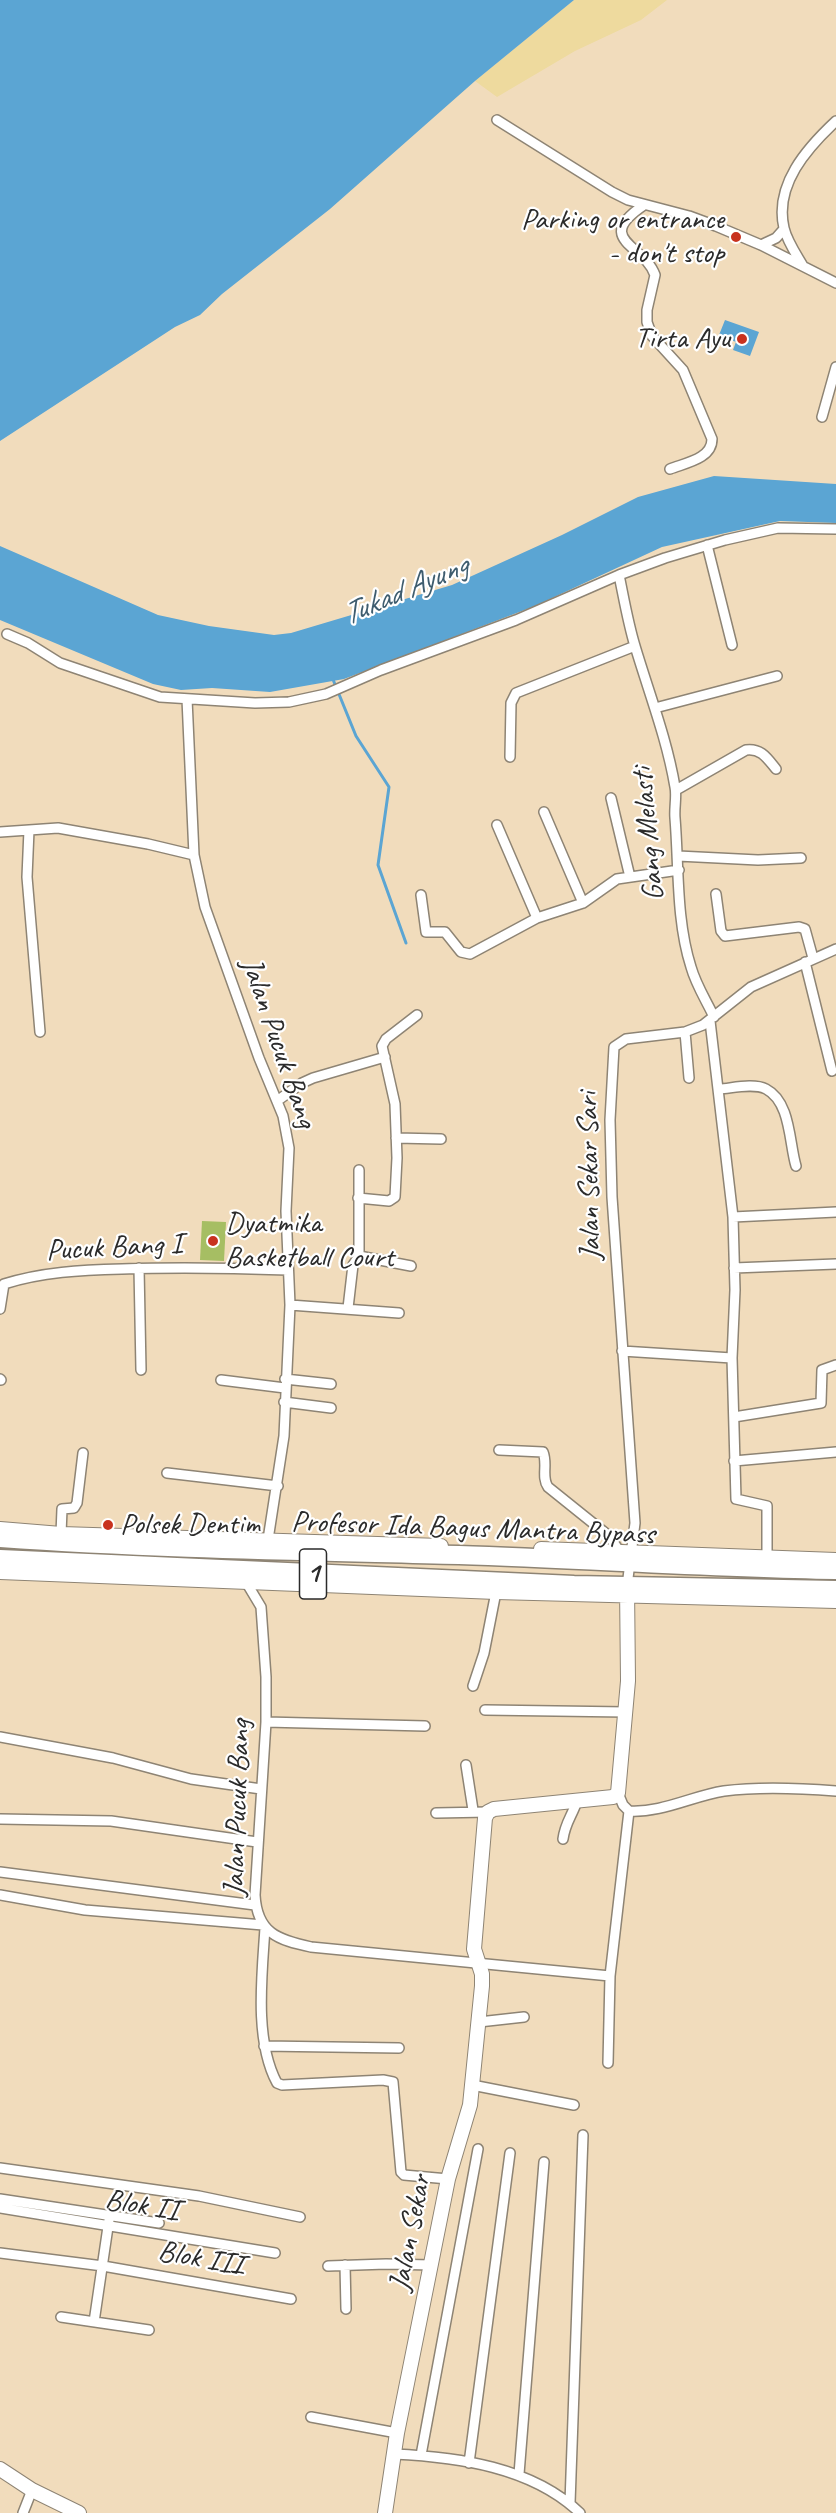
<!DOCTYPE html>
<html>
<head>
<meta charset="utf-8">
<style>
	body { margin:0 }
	canvas { display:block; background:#f1dcbc }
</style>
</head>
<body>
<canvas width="836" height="2513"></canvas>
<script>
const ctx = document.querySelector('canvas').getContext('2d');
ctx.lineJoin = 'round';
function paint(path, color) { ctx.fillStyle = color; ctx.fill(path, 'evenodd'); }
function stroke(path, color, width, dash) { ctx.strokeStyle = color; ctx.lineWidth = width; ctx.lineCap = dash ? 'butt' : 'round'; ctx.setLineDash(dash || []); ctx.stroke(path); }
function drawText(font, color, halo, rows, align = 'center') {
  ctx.font = font + ' Caveat,sans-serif'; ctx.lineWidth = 4.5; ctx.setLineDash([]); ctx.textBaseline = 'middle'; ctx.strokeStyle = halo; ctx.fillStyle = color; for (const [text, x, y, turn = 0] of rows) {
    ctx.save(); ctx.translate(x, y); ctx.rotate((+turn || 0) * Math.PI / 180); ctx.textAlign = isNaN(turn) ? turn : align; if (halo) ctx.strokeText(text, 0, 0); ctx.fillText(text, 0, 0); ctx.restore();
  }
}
const green = new Path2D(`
	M202,1221l24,1 -2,39 -24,-1z`);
const sand = new Path2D(`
	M574,0h93l-26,20 -66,31 -78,46 -22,-16z`);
const water = new Path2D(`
	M0,0h574l-99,81 -145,128 -108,85 -22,21 -25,12 -175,114z
	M725,320l34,12 -9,24 -17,-6 3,-8 -17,-7z
	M714,476l122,8v39l-56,-2 -118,26 -127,59 -191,73 -74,13 -58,-4 -31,2 -28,-6 -153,-64v-74l158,69 51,11 65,9 17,-2 161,-48 110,-50 76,-38z`);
const stream = new Path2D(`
	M332,677l24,59 33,51 -11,78 28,78`);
const street = new Path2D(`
	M497,120l115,72 16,8 61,16 27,10 45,19 75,38
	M644,205c-52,35 1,40 11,70l-8,35v12l5,14 31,34 29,69c0,20 -27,24 -42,30
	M761,245l15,-7 8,-9
	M803,266c-7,-12 -16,-25 -19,-38 -10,-43 23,-80 52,-107
	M822,417l14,-50
	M707,545l25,100
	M619,575c5,24 9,48 16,71 14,47 32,93 40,141 2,9 -1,21 0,31 4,49 1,102 16,149 5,18 15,33 23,50
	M7,634l21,9 32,20 100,34 95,6 34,-1 37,-8 55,-24 135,-50 103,-45 46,-17 60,-18 53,-12 58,1
	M187,699l7,156 11,52 54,151 24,58 6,32 -3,63 4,94 -6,131 -17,110
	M655,708l122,-32
	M510,757l1,-54 5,-10 119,-47
	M676,790l70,-40c15,-2 21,8 30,19
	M611,798l19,79
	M544,812l39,91
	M497,825l40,93
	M29,830l-2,47 13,155
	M0,832l58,-4 90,16 46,11
	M678,856l80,4 43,-2
	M716,894l5,37 4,5 74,-9 6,2 8,29
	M421,895l5,37h19l16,20 9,2 67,-36 46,-15 34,-24 62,-9
	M805,962l27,109
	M710,1021l23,196 2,73 -3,68 4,141 31,7v51
	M685,1032l4,46
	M720,1089c13,-1 34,-6 46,0 25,13 23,54 30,77
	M277,1101l25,-18 11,-5 72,-21
	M396,1138l45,1
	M358,1198l31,3 6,-4 2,-39 -2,-54 -13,-58 4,-7 31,-24
	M733,1217l103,-5
	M359,1256l52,10
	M139,1268l2,102
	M734,1268l102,-4
	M290,1305l109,8
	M348,1308l5,-43 6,-9v-86
	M0,1309l4,-25c38,-12 77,-14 118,-15 55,-2 111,-1 166,1
	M622,1351l110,7
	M0,1379l1,1
	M285,1379l46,5
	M221,1380l64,8
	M284,1402l47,6
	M734,1417l87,-14 1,-33 14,-5
	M499,1450l44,2c5,12 -2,25 5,35l61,49 11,16
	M734,1461l102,-9
	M167,1473l111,13
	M61,1534l1,-25 12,-1 3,-5 6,-50
	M246,1582l15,25 5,70v45l-11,173c2,38 23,45 56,52l299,29
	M627,1586l8,-63 -23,-326 -2,-77 4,-73 12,-8 59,-7 18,-7 48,-38 85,-38
	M473,1686l11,-33 12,-61
	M485,1710l141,2
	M266,1722l159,4
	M0,1737l113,21 78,21 70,10
	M466,1765l7,45
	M629,1811c33,2 63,-15 95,-20 37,-5 75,-3 112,0
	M436,1813l52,-1
	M0,1819l111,2 146,21
	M563,1839c2,-16 9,-23 14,-38
	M0,1872l255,33
	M0,1895l85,15 178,15
	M265,1928c-3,47 -11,112 12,155l5,2 101,-5 10,2 8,90 3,3 44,4
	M479,2022l45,-5
	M264,2046l135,2
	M608,2063l2,-87 19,-165 -6,-6 -5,-12
	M472,2085l102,20
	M0,2168l199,28 101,21
	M0,2199l159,24
	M0,2208l275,45
	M0,2253l103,13 188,33
	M345,2265l1,44
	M328,2266l58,-2 46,1
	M61,2317l88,13
	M94,2322l15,-102
	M311,2417l86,16
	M394,2454c64,3 138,13 186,59
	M421,2455l57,-306
	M469,2463l41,-310
	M519,2474l25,-312
	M570,2503l13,-368
	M23,2513l9,-23`);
const secondary = new Path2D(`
	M0,1529l61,5 380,12
	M541,1549l295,11
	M0,1572l496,20 340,9
	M0,2469l32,21 47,23
	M385,2513l12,-80 51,-254 22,-74 12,-119v-12l-8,-25 11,-131 3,-6 6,-3 119,-12 5,-4 10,-112 -1,-95`);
const highway = new Path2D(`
	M0,1538c153,11 306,13 459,17 126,4 251,13 377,15
	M0,1559l574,26 262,5`);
const markers = [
	[736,237,6,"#c8321e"],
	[742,339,6,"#c8321e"],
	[213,1241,6,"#c8321e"],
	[108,1525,6,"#c8321e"]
];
const shields = [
	[313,1574,27]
];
const shieldNames = [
	["1",313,1574]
];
const poiNames = [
	["Parking or entrance",724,220],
	["- don't stop",724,254],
	["Tirta Ayu",730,339],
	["Dyatmika",225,1224,"left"],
	["Basketball Court",225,1258,"left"],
	["Polsek Dentim",120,1525,"left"]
];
const streetNames = [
	["Gang Melasti",649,834,-95],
	["Jalan Pucuk Bang",278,1043,71],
	["Jalan Sekar Sari",590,1176,-91],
	["Pucuk Bang I",114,1248,-3],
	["Profesor Ida Bagus Mantra Bypass",473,1529,2],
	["Jalan Pucuk Bang",238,1808,-88],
	["Blok II",142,2206,9],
	["Jalan Sekar",411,2233,-79],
	["Blok III",201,2259,10]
];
const waterNames = [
	["Tukad Ayung",405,591,-23]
];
paint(green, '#a6be63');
paint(sand, '#eeda9e');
paint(water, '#5ba5d3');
stroke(stream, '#5ba5d3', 3);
stroke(street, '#8e8474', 12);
stroke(secondary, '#8e8474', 16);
stroke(highway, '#8e8474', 21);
stroke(street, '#fff', 9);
stroke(secondary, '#fff', 14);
stroke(highway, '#fff', 18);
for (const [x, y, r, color] of markers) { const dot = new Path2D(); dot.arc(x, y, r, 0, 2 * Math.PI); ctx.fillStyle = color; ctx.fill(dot); stroke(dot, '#fff', 2); }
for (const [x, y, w] of shields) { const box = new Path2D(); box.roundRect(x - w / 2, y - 25, w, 50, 4.5); ctx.fillStyle = '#fff'; ctx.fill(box); stroke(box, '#2b2b2b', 1.5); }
drawText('bold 28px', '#2b2b2b', null, shieldNames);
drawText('30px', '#2b2b2b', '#fff', poiNames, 'right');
drawText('30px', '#2b2b2b', '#fff', streetNames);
drawText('italic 32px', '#3e5c6e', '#fff', waterNames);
</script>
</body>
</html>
